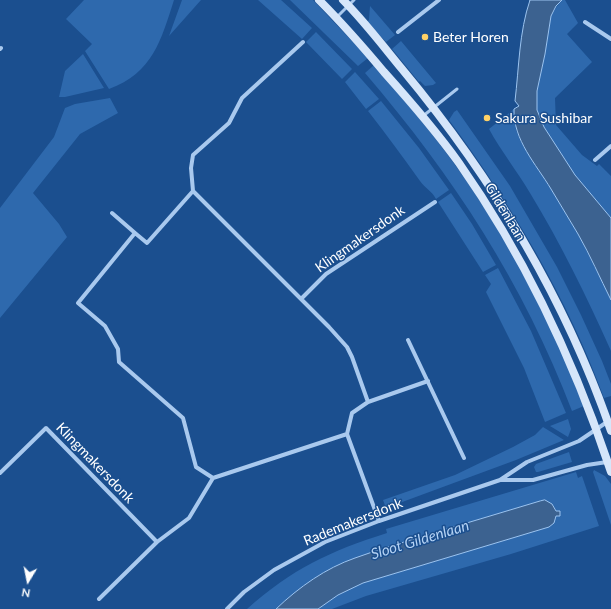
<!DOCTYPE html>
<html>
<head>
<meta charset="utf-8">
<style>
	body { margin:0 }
	#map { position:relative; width:611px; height:609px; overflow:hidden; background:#1b4f8f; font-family:Lato,sans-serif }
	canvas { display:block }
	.north { position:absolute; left:8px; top:561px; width:40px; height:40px; -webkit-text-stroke:3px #1b4f8f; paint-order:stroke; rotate:190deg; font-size:11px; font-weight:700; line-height:16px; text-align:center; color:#fff }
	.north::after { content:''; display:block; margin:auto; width:14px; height:18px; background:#fff; clip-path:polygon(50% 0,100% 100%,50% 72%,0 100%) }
</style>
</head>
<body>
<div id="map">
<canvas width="611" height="609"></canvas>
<div class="north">N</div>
</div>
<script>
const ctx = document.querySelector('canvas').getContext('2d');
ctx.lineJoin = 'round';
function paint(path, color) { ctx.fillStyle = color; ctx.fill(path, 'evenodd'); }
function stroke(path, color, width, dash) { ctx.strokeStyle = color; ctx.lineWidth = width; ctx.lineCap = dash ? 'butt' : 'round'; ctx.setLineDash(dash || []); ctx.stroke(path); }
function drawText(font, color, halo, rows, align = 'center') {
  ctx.font = font + ' Lato,sans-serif'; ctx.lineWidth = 3; ctx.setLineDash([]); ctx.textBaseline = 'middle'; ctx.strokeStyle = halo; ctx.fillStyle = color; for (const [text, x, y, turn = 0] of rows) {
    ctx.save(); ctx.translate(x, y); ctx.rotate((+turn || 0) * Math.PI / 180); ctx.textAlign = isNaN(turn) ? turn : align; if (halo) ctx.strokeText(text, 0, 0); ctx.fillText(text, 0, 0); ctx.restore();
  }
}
const green = new Path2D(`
	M84,0h90c-13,40 -21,73 -65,89l-24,-38 7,-7 -26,-25z
	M182,0h19l-32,36z
	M258,0h23l31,28 -10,11z
	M290,0h23l55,58 -10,8z
	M562,0h3l13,23 -11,11 25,28 -37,36 1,27 26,30 15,11 2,-2 12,12v42l-36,-43 -31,-48 -7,-17v-19l8,-37 6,-38 6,-10z
	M370,6l25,29 -9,7 -19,-20 2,-2z
	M316,32l36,37 -10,10 -36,-37z
	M401,41l35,42 -3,2 -8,1 -5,-5 -1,1 -27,-33z
	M83,54l21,34 -39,9h-6l6,-26z
	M374,65c31,36 62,72 89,111 32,46 60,94 84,144 14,28 25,58 37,86l-12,5c-49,-128 -118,-234 -207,-338z
	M355,72l24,27 -13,10 -21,-27z
	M110,98l8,15 -38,21 -47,59 26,31 8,13 -67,81v-110l54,-71 11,-29 10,-4z
	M381,101l38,47 30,42 -13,9c-4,-8 -11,-11 -16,-18 -17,-24 -34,-47 -52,-70z
	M514,109l2,21 6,14 29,45 28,47 32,64v51c-24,-54 -50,-107 -81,-158 -13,-22 -29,-42 -41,-64z
	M457,110l53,76 47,81 24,48 21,46 9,23v12l-7,2c-36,-99 -92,-193 -155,-278l5,-8z
	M451,193l21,31 24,41 -13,7 -45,-70z
	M498,268l33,63 35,82 -21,9 -21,-54 -38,-76 5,-8 -6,-9z
	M568,419l3,10 -3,8 -18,-11z
	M543,427l21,13 -48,20 -130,48 -3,-8 72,-25 58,-28 22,-12z
	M569,452l3,10 -34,10h-2l-2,-5 2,-3z
	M594,470l11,6 6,8v41l-18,-53z
	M576,472l2,6 4,-2 17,50 -88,28 -145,42 -34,13h-14l20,-14 25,-12 186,-56c13,-9 7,-29 -9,-26l-107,32 -91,30 -29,16 -21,16 -16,14h-29c45,-40 83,-58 140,-76l-1,-4z`);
const water = new Path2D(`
	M530,0h32l-6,6 -5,10 -6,38 -8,37v19l7,17 31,48 36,43v82c-11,-22 -21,-45 -33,-66 -9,-15 -18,-30 -27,-45 -15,-25 -38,-49 -37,-80l5,-3 -4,-5c4,-33 4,-69 15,-101z
	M545,500l7,4 4,7h4v5h-4l-2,7 -5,4 -186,56 -25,12 -20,14h-42c23,-22 50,-41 79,-51 22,-8 43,-14 65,-21 40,-12 80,-24 120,-36z`);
const lane = new Path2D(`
	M337,17l17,-17
	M423,116l34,-27`);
const street = new Path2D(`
	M585,22l26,17
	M398,32l41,-32
	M0,49l1,-1
	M595,160l16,-14
	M193,191l-2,-23 2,-13 36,-32 13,-25 61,-56
	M112,213l23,20
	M301,299l25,-25 109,-72
	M408,340l56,118
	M368,402l60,-21
	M0,473l46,-45 111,114
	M213,478l-17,-11 -13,-49 -64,-56 -1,-13 -13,-23 -27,-23 57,-70 12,10 46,-52 136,136 18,20 5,10 16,45 -16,11 -5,21
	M500,480h33l54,-15 20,-3
	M99,599l58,-57 32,-24 24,-40 134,-44 32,87
	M227,609l17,-17 30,-22 51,-28 54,-21 121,-41 27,-18 52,-21 28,-19`);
const secondary = new Path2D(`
	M319,0c23,23 44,47 65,72 26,29 52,59 75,91 66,94 116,200 152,309
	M343,0c21,21 40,46 59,69 90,108 163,229 209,362`);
const markers = [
	[425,37,4,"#ffd166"],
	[487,118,4,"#ffd166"]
];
const poiNames = [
	["Beter Horen",433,37],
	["Sakura Sushibar",495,118]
];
const streetNames = [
	["Gildenlaan",505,212,59],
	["Klingmakersdonk",360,239,-35],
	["Klingmakersdonk",95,463,46],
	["Rademakersdonk",353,522,-22]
];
const waterNames = [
	["Sloot Gildenlaan",420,540,-17]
];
paint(green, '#2e69ad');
paint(water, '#3c6290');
stroke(water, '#9cc4f0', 1);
stroke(lane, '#a9c9ee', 3);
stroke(street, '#a9c9ee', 4);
stroke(secondary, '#d6e6fa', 8);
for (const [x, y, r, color] of markers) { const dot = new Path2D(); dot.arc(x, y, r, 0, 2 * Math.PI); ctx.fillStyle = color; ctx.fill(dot); stroke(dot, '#1b4f8f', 1.5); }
drawText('14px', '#fff', '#1b4f8f', poiNames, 'left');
drawText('14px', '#fff', '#1b4f8f', streetNames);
drawText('italic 15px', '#b5d3f5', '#1b4f8f', waterNames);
</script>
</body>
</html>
